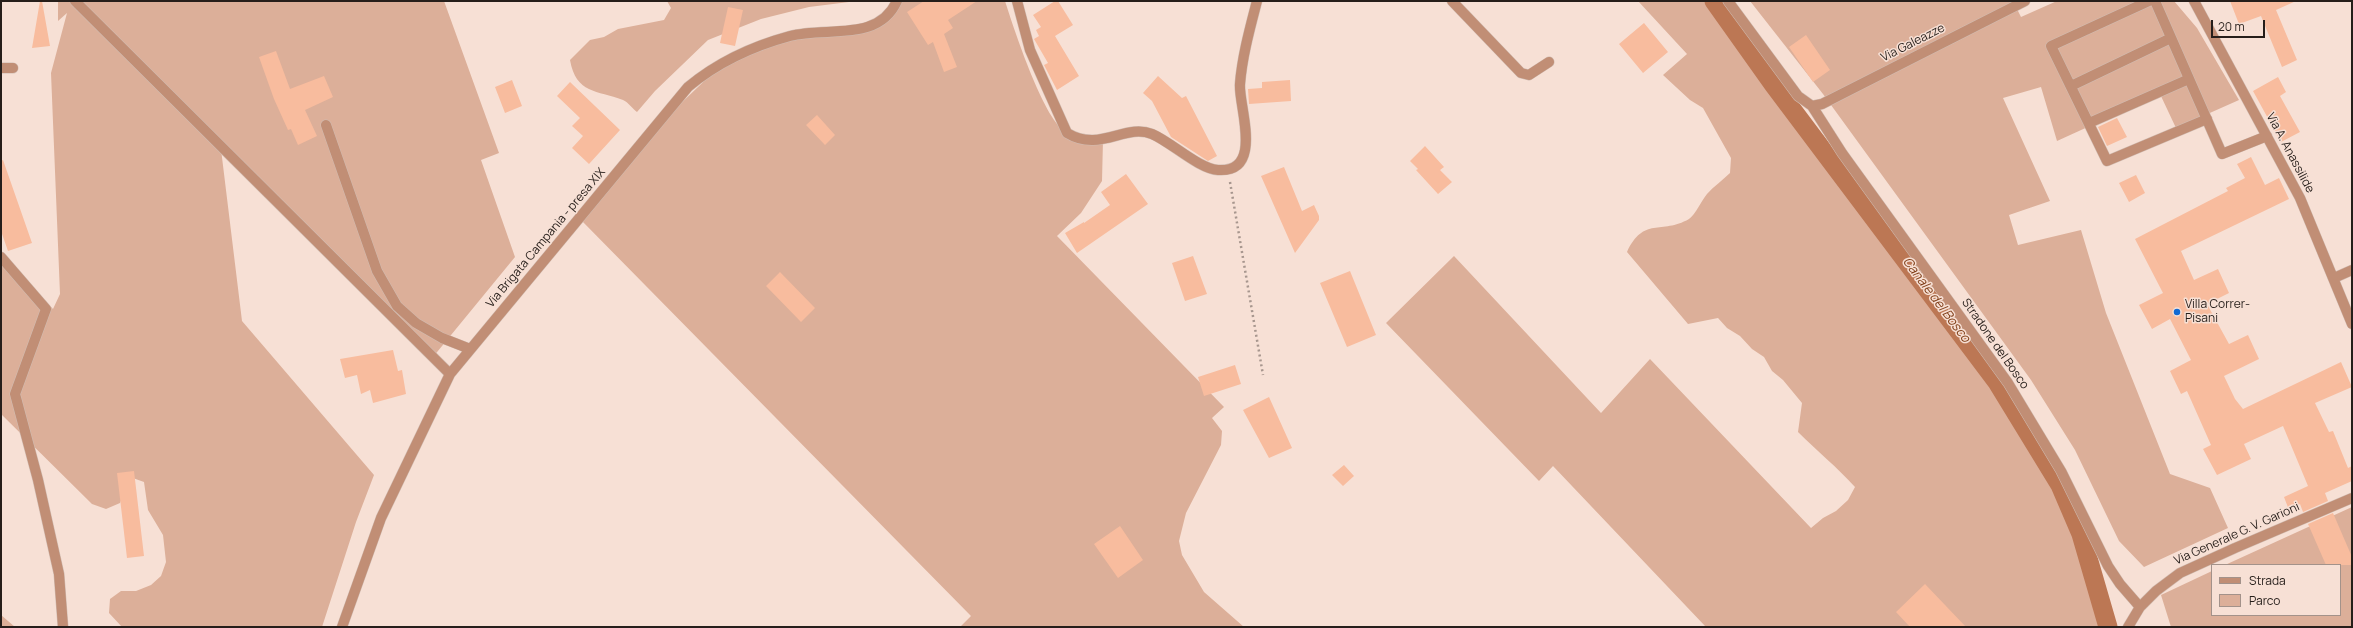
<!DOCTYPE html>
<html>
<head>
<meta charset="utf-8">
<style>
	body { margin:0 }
	#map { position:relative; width:2353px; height:628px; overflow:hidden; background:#f7e0d5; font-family:Manrope,sans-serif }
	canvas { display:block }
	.frame { position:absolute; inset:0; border:2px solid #261e1a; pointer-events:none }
	.legend { position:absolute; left:2211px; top:564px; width:130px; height:52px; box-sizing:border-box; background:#f7e0d5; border:1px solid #a3928a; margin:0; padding:5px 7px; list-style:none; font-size:12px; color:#261e1a }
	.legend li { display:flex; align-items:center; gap:8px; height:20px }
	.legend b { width:20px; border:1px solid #a3928a }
	.scale { position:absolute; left:2211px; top:20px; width:54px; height:18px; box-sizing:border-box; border:2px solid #261e1a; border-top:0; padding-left:5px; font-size:12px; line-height:14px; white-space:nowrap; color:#261e1a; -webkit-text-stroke:3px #f7e0d5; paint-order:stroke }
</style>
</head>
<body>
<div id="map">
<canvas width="2353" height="628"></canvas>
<div class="frame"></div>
<ul class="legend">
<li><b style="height:5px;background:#c18e75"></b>Strada</li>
<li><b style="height:11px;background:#dcaf99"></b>Parco</li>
</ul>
<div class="scale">20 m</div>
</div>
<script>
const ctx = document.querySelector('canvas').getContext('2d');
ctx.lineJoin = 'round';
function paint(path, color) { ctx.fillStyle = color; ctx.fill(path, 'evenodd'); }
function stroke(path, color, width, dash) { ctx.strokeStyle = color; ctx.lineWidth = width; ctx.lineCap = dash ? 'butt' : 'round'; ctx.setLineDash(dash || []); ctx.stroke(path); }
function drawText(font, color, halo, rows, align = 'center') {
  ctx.font = font + ' Manrope,sans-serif'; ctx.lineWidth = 3; ctx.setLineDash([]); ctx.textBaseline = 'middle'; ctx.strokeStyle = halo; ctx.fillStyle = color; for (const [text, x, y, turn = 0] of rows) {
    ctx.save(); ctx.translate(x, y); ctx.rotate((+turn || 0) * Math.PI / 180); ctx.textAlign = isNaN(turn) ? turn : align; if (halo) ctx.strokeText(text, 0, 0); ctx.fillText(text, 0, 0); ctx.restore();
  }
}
const green = new Path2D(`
	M58,1h386l55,152 -18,7 34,97 -82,100 -213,-216 22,180 132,154 -18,47 -34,105h-200l-13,-14 1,-14 11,-8h15l15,-6 10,-9 5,-14 -3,-27 -15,-25 -4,-28 -14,-5 -10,26 -14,6 -14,-5 -91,-90v-161l52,56 7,-15 -9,-221 16,-60 -9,8z
	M667,1h190l-48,6 -48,12 -53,21 -53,51 -18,21c-4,-3 -9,-10 -14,-12 -26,-10 -47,-6 -53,-40l20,-20 14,-3 14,-8 46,-9 7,-12z
	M902,1h103c9,28 36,110 57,128 6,5 32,9 41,11l-1,41 -21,32 -24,23 167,171 -12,11 10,13 -1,14 -35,68 -7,28 3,14 22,37 40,35h-284l11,-11 -390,-396 94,-111 47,-45 16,-8 75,-22 77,-16z
	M1638,1h79l85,109 207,285 43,68 34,74 -1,30 18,60h-399l1,-1 -152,-160 -14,15 -153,-158 68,-67 147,157 49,-54 161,169 12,-10 13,-7 12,-11 7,-13c-18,-20 -38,-36 -57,-55l4,-29 -19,-23 -11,-9 -8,-14 -12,-8 -12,-13 -13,-8 -9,-10 -30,6 -61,-72c17,-36 34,-17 62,-33 7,-5 12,-18 18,-25 7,-8 16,-14 23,-21l1,-15 -28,-50 -13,-8 -27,-25 24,-21z
	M1750,1h263l8,16 36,-16h117l23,27 42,72 -63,28 -16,-34 -103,47 -16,-54 -38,11 47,103 -41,14 9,30 63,-15 25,83 64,161 40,14 18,40 -84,39 -25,-26 -44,-91 -44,-70 -208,-286z
	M2352,507v120h-181l-10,-32 51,-24v44h128v-50h-115z
	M1,615l14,12h-14z`);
const canal = new Path2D(`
	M1714,1l59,83 224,298 63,103 21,49 27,93`);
const building = new Path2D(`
	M40,1h2l8,45 -18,2z
	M924,1h53l-29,19 5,8 -9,6 13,33 -13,5 -11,-30 -5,3 -21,-33z
	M1055,1h3l15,24 -18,11 24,40 -22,14 -13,-25 4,-2 -14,-24 5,-3 -3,-6 5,-3 -8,-12z
	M2230,1h66l-20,9 21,50 -15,7 -21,-51 -22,8z
	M728,7l15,3 -8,36 -15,-3z
	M1644,23l24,29 -25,21 -24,-29z
	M1806,35l24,35 -17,12 -24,-35z
	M276,51l14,38 34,-13 9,21 -28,13 12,26 -19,9 -7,-16 -3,1 -14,-31 -15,-42z
	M1158,76l24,22 4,-2 31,60 -9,5 -37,-24 -19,-36 -9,-8z
	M2278,77l8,15 -6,4 20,36 -19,10 -28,-51z
	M512,80l10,26 -17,7 -10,-26z
	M1290,80l1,21 -42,3 -1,-15 14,-1v-6z
	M570,82l50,48 -31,34 -17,-16 11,-12 -11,-10 8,-8 -23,-22z
	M817,115l18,20 -10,10 -19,-20z
	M2117,118l10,19 -20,9 -9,-19z
	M1425,146l19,21 -4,3 12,12 -14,12 -22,-24 2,-1 -8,-8z
	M2251,157l14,28 14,-7 10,21 -108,52 13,29 24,-11 11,24 -22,11 22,40 19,-9 11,24 -35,17 11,23 8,10 98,-47 11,25 -37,16 14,29 4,-1 15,37 4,-2v15l-27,12 3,8 -25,11 -3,-8 -11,6 -5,-13 24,-11 -25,-60 -39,18 7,15 -34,16 -14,-26 8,-4 -24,-54 -6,3 -11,-23 21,-11 -21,-41 -18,10 -13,-24 24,-12 -28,-54 93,-48 -2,-3 19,-10 -8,-14z
	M3,160l29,83 -24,8 -7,-20v-70z
	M1284,167l18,44 12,-6 5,11v4l-24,33 -34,-77z
	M1126,174l22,30 -71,49 -12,-20 19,-11v1l26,-18 -9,-13z
	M2136,175l9,18 -16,9 -10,-19z
	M1193,256l14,38 -22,7 -13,-38z
	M1350,271l26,64 -29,12 -27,-64z
	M780,272l35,36 -14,14 -35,-36z
	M393,350l5,21 4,-1 4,24 -33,9 -3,-13 -9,4 -4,-19 -12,3 -5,-19z
	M1235,365l6,19 -37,12 -6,-19z
	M1269,397l23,51 -23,10 -26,-48z
	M1344,465l10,11 -11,10 -11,-11z
	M134,471l10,85 -17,2 -10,-85z
	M2333,513l19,44v8h-26l-18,-41z
	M1120,526l23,34 -25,18 -24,-34z
	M1925,584l41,43h-56l-14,-15z`);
const path = new Path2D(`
	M1230,182l33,193`);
const minor = new Path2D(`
	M75,1l375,373
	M1017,1l13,49 37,83c33,20 58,-10 85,1 19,8 47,35 66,36 47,3 20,-65 22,-86 2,-27 10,-56 17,-83
	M1452,1l69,72 8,2 20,-13
	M1728,1l70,95 14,10
	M2149,1l-98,45 56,115 100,-42
	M2155,1l67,153 45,-18
	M2194,1l106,197 52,126
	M1,68h12
	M2071,86l100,-48
	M1812,106l30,47 166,230 53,88 47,95 12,18 20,23
	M1812,106l10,-2 203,-103
	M2089,123l100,-44
	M326,125l51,146 20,35 19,17 26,15 28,11
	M1,257l45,52 -31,85 23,86 21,94 4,53
	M2334,278l18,-8
	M342,627l39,-109 69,-144 238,-287c30,-25 65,-41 102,-51 36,-10 88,7 107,-35
	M2128,627l12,-20 16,-16 24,-18 55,-25 117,-50`);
const markers = [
	[2177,312,4,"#136ad3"]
];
const streetNames = [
	["Via Galeazze",1913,43,-27],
	["Via A. Anassilide",2290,153,62],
	["Via Brigata Campania - presa XIX",546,238,-50],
	["Stradone del Bosco",1995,344,55],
	["Via Generale G. V. Garioni",2237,534,-24]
];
const poiNames = [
	["Villa Correr-",2185,305],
	["Pisani",2185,319]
];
const waterNames = [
	["Canale del Bosco",1936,300,53]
];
paint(green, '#dcaf99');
stroke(canal, '#bc7754', 19);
paint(building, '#f8bc9e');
stroke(minor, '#d1bdb3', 11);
stroke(path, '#a7968e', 2.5, [2, 3]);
stroke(minor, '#c18e75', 10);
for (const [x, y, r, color] of markers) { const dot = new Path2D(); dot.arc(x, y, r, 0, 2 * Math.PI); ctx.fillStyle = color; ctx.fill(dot); stroke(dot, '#f7e0d5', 1.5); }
drawText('12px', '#261e1a', '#f7e0d5', streetNames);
drawText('12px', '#261e1a', '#f7e0d5', poiNames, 'left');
drawText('italic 13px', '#813f19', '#f7e0d5', waterNames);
</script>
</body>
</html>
